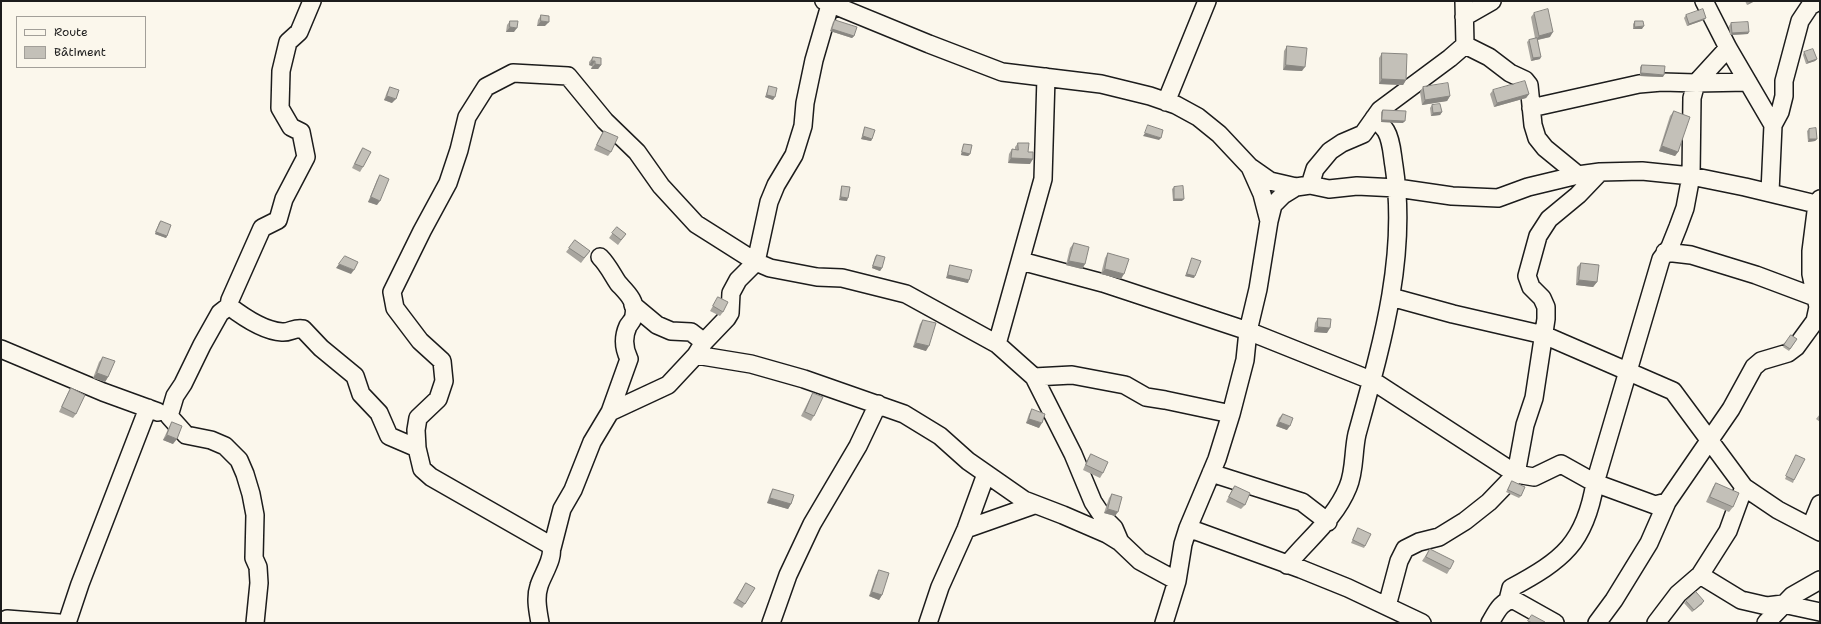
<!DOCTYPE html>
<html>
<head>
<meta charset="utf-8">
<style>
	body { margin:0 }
	#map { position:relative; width:1821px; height:624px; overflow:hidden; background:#fbf7ec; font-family:"Shantell Sans",sans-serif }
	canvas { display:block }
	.frame { position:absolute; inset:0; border:2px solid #1c1c1c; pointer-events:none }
	.legend { position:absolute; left:16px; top:16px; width:130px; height:52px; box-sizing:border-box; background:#fbf7ec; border:1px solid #a29f99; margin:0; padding:5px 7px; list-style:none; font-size:12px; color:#1c1c1c }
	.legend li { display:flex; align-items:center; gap:8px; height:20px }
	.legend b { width:20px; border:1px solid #a29f99 }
</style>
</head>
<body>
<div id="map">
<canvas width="1821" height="624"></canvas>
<div class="frame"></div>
<ul class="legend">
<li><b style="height:5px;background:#fbf7ec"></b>Route</li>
<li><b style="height:11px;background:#c3c0b8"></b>Bâtiment</li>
</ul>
</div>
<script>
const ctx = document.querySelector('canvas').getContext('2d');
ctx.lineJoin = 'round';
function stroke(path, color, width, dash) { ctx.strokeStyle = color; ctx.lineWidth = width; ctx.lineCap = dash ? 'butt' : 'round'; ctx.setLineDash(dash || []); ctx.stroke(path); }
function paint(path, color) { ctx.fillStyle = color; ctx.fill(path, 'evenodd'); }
const street = new Path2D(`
	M824,1l105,43 73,28 99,12 49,12 26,9 22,12 21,17 31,33 20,14 26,6
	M1464,1l1,44 24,12 21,16 15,7 4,5 4,40 4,13 8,10 33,27
	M1704,1l24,47 45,77 -3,67
	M1464,17l28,-16
	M1166,102l41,-101
	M1531,108l108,-24 23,-2 34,1 52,-1
	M1773,125l7,-13 4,-16v-15l16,-60 10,-15 9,-5
	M1250,167l12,27 7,27
	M1310,185l5,-16 15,-18 12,-8 21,-9 17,-24 70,-52 15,-13
	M1665,252l26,3 65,20 64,24
	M600,257c8,8 12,17 18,26 8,9 19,18 16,32 0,4 -4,8 -6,11 -5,11 -4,23 1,33l-19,53
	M1021,261l82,22 145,48 125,50 143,93 18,3 27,-13 34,19 60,22 12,-3 64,-93 23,-42 7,-6 27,-8 8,-6 19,-26 3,-14 -7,-33v-23l6,-47 3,-5
	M1391,297l62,17 91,21 129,56 71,96 34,23 42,22
	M633,305l24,20 14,6 20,1 13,10
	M229,306c13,10 35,25 53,26 7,1 13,-5 21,-3l18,19 34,28 6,18 18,19 10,23 28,12
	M997,344l46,-165 3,-102
	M1,349l102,43 55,20
	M696,355l55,9 53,15 100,35 36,22 28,25 56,39 39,15 44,19 13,8 20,19 37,20
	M1034,377l38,-2 53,10 21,12 19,3 66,14
	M1211,473l91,29 26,20
	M1811,526l9,-22
	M1188,528l113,41 47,19 74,35
	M966,529l68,-24
	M552,548l10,-39 11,-19 19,-48 18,-30 58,-27 28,-30 8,-13 23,-24 3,-5 1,-20 7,-13 18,-18 13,-60 7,-17 18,-30 9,-29 2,-23 9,-43 16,-55
	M1287,565c21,-26 48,-46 61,-78 7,-16 5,-36 9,-53 24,-87 51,-177 37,-268 -2,-11 -2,-25 -8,-35 -3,-5 -8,-9 -12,-13
	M1700,575l41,25 26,6 16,-2 37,8
	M1508,600l3,-12c52,-28 74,-45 84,-105l66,-224 9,-12 8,-20 7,-19 6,-32 1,-78 4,-15 32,-35
	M1387,606l12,-45 6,-12 14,-7 20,-5 26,-16 24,-19 27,-28 9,-49 9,-27 12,-79v-12l-4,-9 -11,-11 -4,-11 11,-40 11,-17 29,-24 22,-23
	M1,622l6,-3 52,4
	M67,623l13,-39 68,-176
	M255,623l4,-40 -1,-16 -4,-9 1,-43 -4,-21 -6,-20 -6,-14 -14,-14 -14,-6 -25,-5 -17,-19 6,-20 8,-12 19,-39 18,-32 9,-7 1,-6 32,-72 16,-8 6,-21 22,-42 -5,-25 -10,-5 -11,-19 1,-37 7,-29 11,-10 13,-31
	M540,623c-2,-12 -5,-25 -1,-37 3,-11 17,-30 11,-41l-119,-68 -9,-8 -5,-21 -1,-18 2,-12 20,-19 6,-18 -2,-20 -22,-20 -25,-33 -3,-16 30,-61 26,-48 11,-33 8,-33 19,-30 27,-14 55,3 37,45 32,31 24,34 35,38 19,12 41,26 14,6 47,9 25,1 64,16 91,50 37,33 39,77 20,48 10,15 11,11 6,14
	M771,623l17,-48 24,-51 46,-78 20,-42
	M928,623l12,-36 26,-58 20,-55
	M1164,623l13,-42 6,-37 5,-16 29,-69 14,-45 14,-54 3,-29 10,-42 11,-68 4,-16 10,-10 13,-8 14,-2 19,4 28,-3 40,2 55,8 46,2 30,-11 50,-12 22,-3 42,-1 49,5 54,11 75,18
	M1490,623c6,-10 11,-23 24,-23l41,23
	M1597,623l17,-23 35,-57 18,-41
	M1656,623l22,-29 22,-19 28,-44 16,-44
	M1766,623l26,-27 28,-16`);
const wall = new Path2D(`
	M1745,1h10l-8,4z
	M1534,13l16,24 -12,3 2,19 -9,2 -4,-19 2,-2 6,-2 -4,-21z
	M541,15l4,11h-8l1,-6z
	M1686,15l18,5 -17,6 -3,-8z
	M835,20l19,16 -2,2 -22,-7 3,-9z
	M510,21l4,11h-8l1,-7z
	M1635,21l7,8h-9v-5z
	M1731,23l17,11 -18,1 -1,-9z
	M1287,46l15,25 -19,-1 1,-19z
	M1804,52l13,7 -2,2 -9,3 -3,-9z
	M1382,53l24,27 -3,5 -24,-1v-26z
	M593,57l8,8 -3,4h-7l1,-3 -3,-1v-3z
	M1642,65l21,12 -23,-1v-9z
	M769,86l4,14 -8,-3 3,-8z
	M390,87l2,16 -8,-3 3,-8z
	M1423,87l27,9 -3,5 -25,4 -2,-13z
	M1493,90l36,4 -3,4 -32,9 -4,-13z
	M1432,105l10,7 -2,3 -9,1 -1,-8z
	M1383,110l20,13 -22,-1v-10z
	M1674,111l4,41 -3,4 -16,-5 11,-35z
	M865,127l7,12 -1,2 -10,-2 3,-10z
	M1809,129l8,10 -2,2 -7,1 -1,-11z
	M604,131l7,21 -3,4 -14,-6 7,-15z
	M1018,143l10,9 2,12 -22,-1 1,-9 3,-5 3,1v-3z
	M964,144l6,10 -2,2 -7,-1 2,-9z
	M363,148v19l-3,5 -8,-4 8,-16z
	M380,175l-3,30 -9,-3 9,-22z
	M842,186l5,15 -8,-1 2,-12z
	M1174,187l8,14h-9l-1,-12z
	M161,221l6,15 -1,2 -11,-4 4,-11z
	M617,227l9,7 -8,11 -9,-7z
	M575,240l15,11 -9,12 -15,-11z
	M1074,243l11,21 -3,5 -16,-4 4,-17z
	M1108,253l13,26 -20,-5 4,-16z
	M877,255l5,13 -2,3 -8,-3 3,-11z
	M1192,258l2,20 -9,-2 6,-15z
	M1581,263l16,19 -4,5 -17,-2 1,-18z
	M950,265l18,18 -22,-5 3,-11z
	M718,297l5,15 -3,4 -10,-5z
	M1318,318l9,15 -13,-1 1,-9z
	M923,320l3,31 -13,-4 7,-23z
	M1791,335l6,4 -8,12 -6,-4z
	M103,357l5,20 -3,5 -12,-4 6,-16z
	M71,388l5,26 -3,4 -14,-6 9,-19z
	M813,393l1,23 -3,5 -10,-5 9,-18z
	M1032,409l7,19 -13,-5 3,-9z
	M1283,414l4,16 -11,-4 3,-8z
	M1820,414v8l-4,-3z
	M172,422l1,22 -10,-4 6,-13z
	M1091,454l12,19 -3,5 -17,-8 5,-12z
	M1796,455l-2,25 -1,3 -8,-4z
	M1512,481l9,15 -2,2 -13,-6z
	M1716,483l17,24 -4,5 -23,-10 7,-15z
	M1235,486l10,19 -4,4 -15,-7 6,-12z
	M773,489l18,15 -3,5 -21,-6 3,-9z
	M1112,494l3,22 -11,-3 5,-15z
	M1358,528l7,18 -1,2 -13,-5z
	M1430,549l20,20 -3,5 -25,-13z
	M879,570l3,25 -3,5 -10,-4 7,-21z
	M746,583l-1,21 -3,4 -9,-5z
	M1686,601l16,3 -10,8 -8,-9z`);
const shadedWall = new Path2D(`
	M1751,1h4l-8,4z
	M1706,18l-2,2 -17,6 2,-2z
	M541,21l8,1 -4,4h-8z
	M1644,26l-2,3h-9l2,-2z
	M510,27l7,1 -3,4h-8z
	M832,29l22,7 -2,2 -22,-7z
	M1553,32l-3,5 -14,3 3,-4z
	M1749,32l-1,2 -18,1 2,-2z
	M1541,57l-1,2 -9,2 2,-3z
	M1817,59l-2,2 -9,3 2,-2z
	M592,61h3l-3,5 -3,-1z
	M595,64l6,1 -3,4h-7z
	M1286,65l19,2 -3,4 -19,-1z
	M1641,73l23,2 -1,2 -23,-1z
	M1382,79l24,1 -3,5 -24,-1z
	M1529,94l-3,4 -32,9 3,-4z
	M767,95l8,2 -2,3 -8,-3z
	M387,96l9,3 -4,4 -8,-3z
	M1450,96l-3,5 -25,4 3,-5z
	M1442,112l-2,3 -9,1 2,-3z
	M1382,120l23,1 -2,2 -22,-1z
	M1145,133l16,5 -2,2 -16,-4z
	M863,136l9,3 -1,2 -10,-2z
	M1809,139h8l-2,2 -7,1z
	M1662,146l16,6 -3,4 -16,-5z
	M962,152l8,2 -2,2 -7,-1z
	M1011,158l22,1 -3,5 -22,-1z
	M371,197l9,4 -3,4 -9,-3z
	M841,197l7,1 -1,3 -8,-1z
	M1174,199h10l-2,2h-9z
	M156,232l11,4 -1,2 -11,-4z
	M1069,261l16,3 -3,5 -16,-4z
	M339,264l15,6 -3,4 -15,-6z
	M873,266l9,2 -2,3 -8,-3z
	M1105,269l19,5 -3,5 -20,-5z
	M1187,274l8,2 -1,2 -9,-2z
	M948,275l21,5 -1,3 -22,-5z
	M1579,280l18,2 -4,5 -17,-2z
	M1318,327l12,1 -3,5 -13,-1z
	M916,343l13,3 -3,5 -13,-4z
	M97,373l11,4 -3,5 -12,-4z
	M1029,419l13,4 -3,5 -13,-5z
	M1279,422l11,4 -3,4 -11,-4z
	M167,435l10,4 -4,5 -10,-4z
	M770,498l21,6 -3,5 -21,-6z
	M1108,509l10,3 -3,4 -11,-3z
	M872,592l10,3 -3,5 -10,-4z
	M1704,601l-2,3 -10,8 2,-2z`);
const building = new Path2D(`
	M1548,9l5,23 -14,4 -5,-23z
	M1703,9l3,9 -17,6 -3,-9z
	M541,15l8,1v6l-8,-1z
	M835,20l22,7 -3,9 -22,-7z
	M510,21h8l-1,7 -7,-1z
	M1635,21h8l1,5 -9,1z
	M1748,22l1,10 -17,1 -1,-10z
	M1537,38l4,19 -8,1 -4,-18z
	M1287,46l20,2 -2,19 -19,-2z
	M1813,49l4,10 -9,3 -4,-10z
	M1382,53l25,1 -1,26 -24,-1z
	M593,57l8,1v7l-6,-1v-3h-3z
	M1642,65l23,1 -1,9 -23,-2z
	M1525,81l4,13 -32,9 -4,-13z
	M1448,83l2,13 -25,4 -2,-13z
	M769,86l8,2 -2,9 -8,-2z
	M390,87l9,3 -3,9 -9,-3z
	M1440,104l2,8 -9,1 -1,-8z
	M1383,110l23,1 -1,10 -23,-1z
	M1674,111l16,6 -12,35 -16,-6z
	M1148,125l15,5 -2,8 -16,-5z
	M865,127l10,3 -3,9 -9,-3z
	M1816,128l1,11h-8v-10z
	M604,131l14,6 -7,15 -14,-7z
	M1018,143h11l-1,9h5v7l-22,-1 1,-9 6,1z
	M964,144l8,1 -2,9 -8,-2z
	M363,148l8,4 -8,15 -8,-3z
	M380,175l9,4 -9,22 -9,-4z
	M842,186l8,1 -2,11 -7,-1z
	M1183,186l1,13h-10v-12z
	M161,221l10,4 -4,11 -11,-4z
	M617,227l9,7 -5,6 -9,-7z
	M575,240l15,11 -6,7 -15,-10z
	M1074,243l15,4 -4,17 -16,-3z
	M1108,253l21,6 -5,15 -19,-5z
	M877,255l8,2 -3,11 -9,-2z
	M345,256l13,6 -4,8 -15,-6z
	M1192,258l9,3 -6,15 -8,-2z
	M1581,263l18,2 -2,17 -18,-2z
	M950,265l22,5 -3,10 -21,-5z
	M718,297l10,5 -5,10 -10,-6z
	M1318,318l13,1 -1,9 -12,-1z
	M923,320l13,3 -7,23 -13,-3z
	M1791,335l6,4 -7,10 -6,-4z
	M103,357l12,4 -7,16 -11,-4z
	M71,388l14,7 -9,19 -14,-7z
	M813,393l10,4 -9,19 -9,-4z
	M1032,409l13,5 -3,9 -13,-4z
	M1283,414l10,4 -3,8 -11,-4z
	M172,422l10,4 -5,13 -10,-4z
	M1091,454l17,8 -5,11 -17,-8z
	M1796,455l9,4 -11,21 -8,-4z
	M1512,481l13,6 -4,9 -13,-6z
	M1716,483l23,10 -6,14 -23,-10z
	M1235,486l15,7 -5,12 -16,-8z
	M773,489l21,6 -3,9 -21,-6z
	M1112,494l10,3 -4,15 -10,-3z
	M1358,528l13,6 -6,12 -12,-6z
	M1430,549l24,12 -4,8 -24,-12z
	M879,570l10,3 -7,22 -10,-3z
	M746,583l9,5 -10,16 -8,-5z
	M1696,592l8,9 -10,9 -8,-9z
	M1532,615l13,7v1h-13l-4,-2z`);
stroke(street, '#1c1c1c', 20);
stroke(street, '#fbf7ec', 17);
paint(wall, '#a8a59e');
paint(shadedWall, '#888681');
paint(building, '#c3c0b8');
stroke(building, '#888681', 1);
</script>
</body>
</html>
